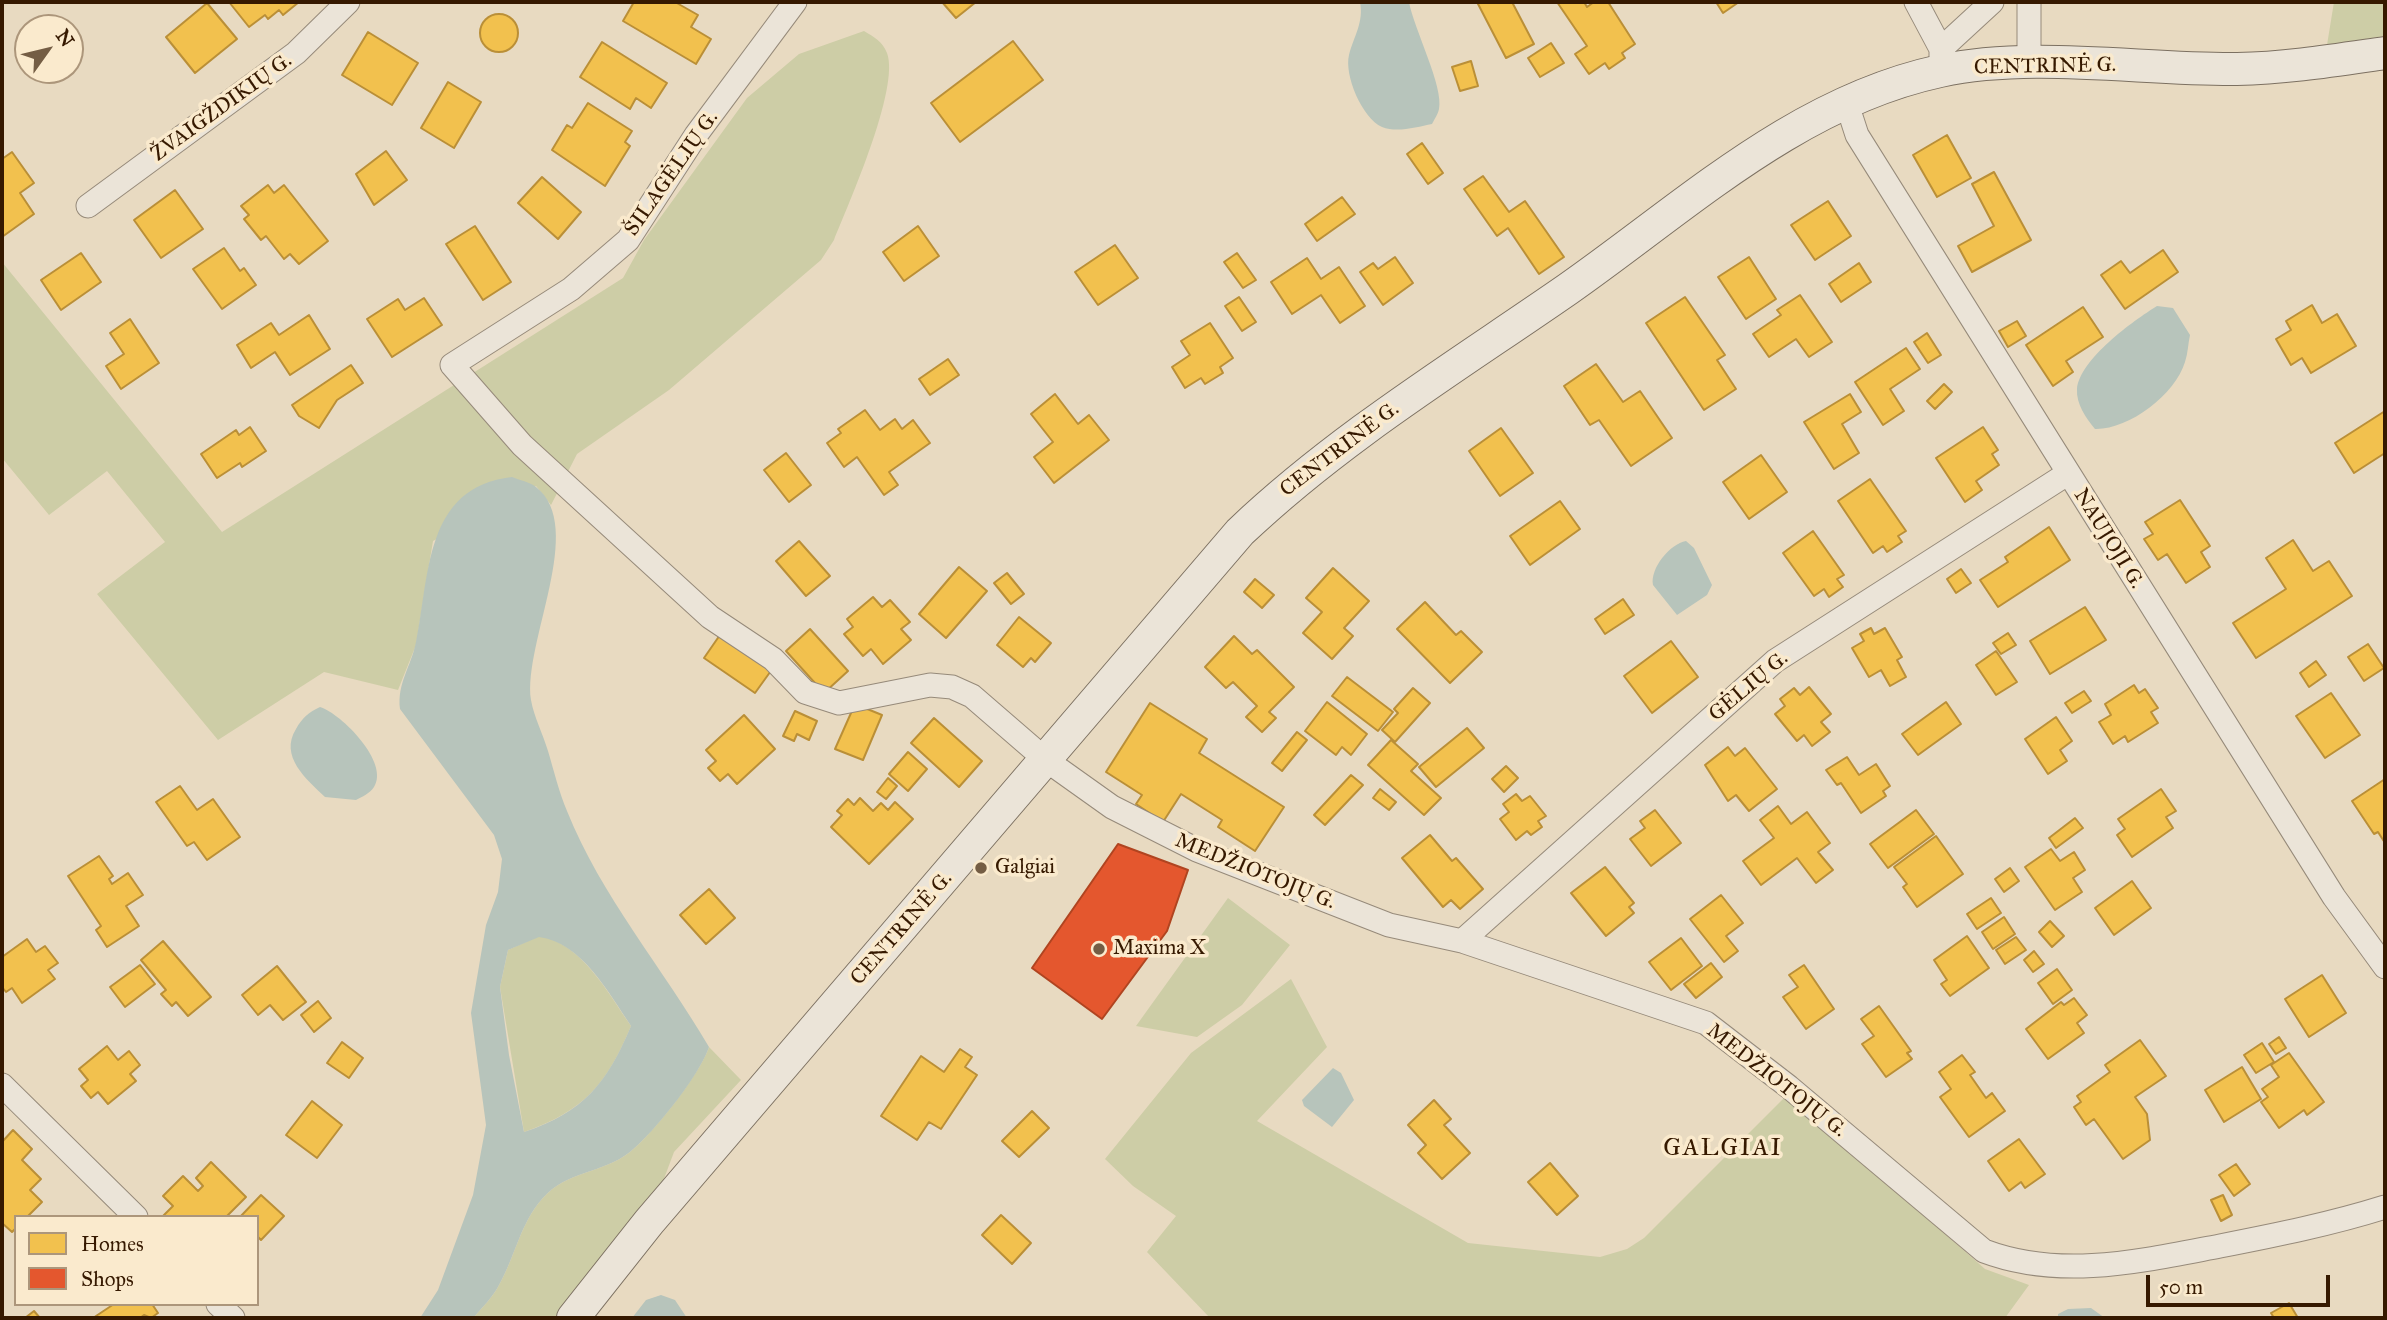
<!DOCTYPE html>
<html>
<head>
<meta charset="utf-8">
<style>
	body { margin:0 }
	#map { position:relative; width:2387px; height:1320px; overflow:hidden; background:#e8dac1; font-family:"IM FELL Great Primer",serif }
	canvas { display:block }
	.frame { position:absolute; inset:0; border:4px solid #361900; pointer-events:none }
	.legend { position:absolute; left:14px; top:1215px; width:245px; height:91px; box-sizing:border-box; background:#faeacd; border:2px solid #ac967b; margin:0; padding:9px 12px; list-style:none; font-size:21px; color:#361900 }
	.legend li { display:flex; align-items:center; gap:14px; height:35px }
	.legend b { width:35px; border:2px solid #ac967b }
	.north { position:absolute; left:14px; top:14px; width:70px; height:70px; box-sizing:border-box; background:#faeacd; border:2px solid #ac967b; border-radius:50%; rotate:56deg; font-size:19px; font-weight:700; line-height:28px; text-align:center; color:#361900 }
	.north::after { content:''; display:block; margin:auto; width:24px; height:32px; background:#745d44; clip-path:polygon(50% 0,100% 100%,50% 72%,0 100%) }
	.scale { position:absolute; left:2146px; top:1275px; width:184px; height:32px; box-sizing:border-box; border:4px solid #361900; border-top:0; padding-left:9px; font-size:21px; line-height:24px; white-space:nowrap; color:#361900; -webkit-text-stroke:5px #faeacd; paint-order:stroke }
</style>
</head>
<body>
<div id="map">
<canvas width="2387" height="1320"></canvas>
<div class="frame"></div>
<ul class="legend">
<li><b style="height:19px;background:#f2c14e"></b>Homes</li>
<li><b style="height:19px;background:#e4572e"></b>Shops</li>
</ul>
<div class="north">N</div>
<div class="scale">50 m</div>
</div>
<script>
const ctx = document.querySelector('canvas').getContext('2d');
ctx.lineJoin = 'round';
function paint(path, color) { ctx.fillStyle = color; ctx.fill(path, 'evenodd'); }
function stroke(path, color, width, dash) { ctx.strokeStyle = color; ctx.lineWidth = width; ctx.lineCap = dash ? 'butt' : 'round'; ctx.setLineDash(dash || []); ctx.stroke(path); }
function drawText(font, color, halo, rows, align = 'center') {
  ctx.font = font + ' "IM FELL Great Primer",serif'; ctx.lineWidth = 7; ctx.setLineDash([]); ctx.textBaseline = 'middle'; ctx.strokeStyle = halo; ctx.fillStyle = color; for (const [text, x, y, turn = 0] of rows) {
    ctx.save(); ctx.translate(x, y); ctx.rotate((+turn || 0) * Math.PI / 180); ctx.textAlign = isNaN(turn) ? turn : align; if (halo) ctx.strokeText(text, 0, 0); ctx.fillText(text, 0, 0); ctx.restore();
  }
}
const green = new Path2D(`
	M2334,2h51v34l-58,9z
	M864,31c10,6 18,10 23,22 13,35 -38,150 -53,187l-13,20 -152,130 -92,64 -26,51 -15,-19 -103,55 -17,104 -18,45 -74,-18 -106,68 -121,-146 68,-52 -58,-71 -58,44 -47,-57v-196l220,270 401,-254 21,-38 103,-142 52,-44z
	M1228,898l62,47 -48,60 -45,32 -61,-11z
	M539,936c42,6 69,57 92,90 -24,58 -47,85 -107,106l-24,-145 8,-37z
	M1291,979l36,68 -70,74 211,122 132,14 27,-8 17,-11 143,-143 198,174 44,16 -24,33h-795l-63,-66 29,-36 -43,-30 -28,-27 86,-106z
	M709,1047l32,33 -67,72 -12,32 -108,134h-81c9,-10 20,-21 26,-33 16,-28 21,-61 43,-86 25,-29 60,-25 88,-47 23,-18 70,-78 79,-105z`);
const water = new Path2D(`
	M1360,2h49c5,27 35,85 30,107 -1,5 -5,11 -7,15 -15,3 -35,9 -50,3 -20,-9 -38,-52 -33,-72 5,-19 15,-33 11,-53z
	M2157,306l16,2 17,27c-2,9 -2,18 -5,27 -10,33 -57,68 -90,67 -9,-11 -19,-25 -18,-40 3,-30 56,-68 80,-83z
	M512,477c7,3 18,5 24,10 51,40 -13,155 -5,213 3,17 12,34 17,51 6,20 11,41 19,60 34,85 96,157 142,236 -9,28 -56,87 -79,105 -28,22 -63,18 -88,47 -22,25 -27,58 -43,86 -6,12 -17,23 -26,33h-53l18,-28 35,-95 13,-70 -15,-112 15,-88 12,-33 4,-33 -8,-24 -94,-126c-3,-26 11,-42 16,-67 14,-67 8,-155 96,-165zM539,937c42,5 70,56 92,89 -24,57 -47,86 -107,106l-15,-77 -9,-68 8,-37z
	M1686,541l8,7 18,37 -5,10 -30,20 -24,-30c-3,-17 17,-41 33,-44z
	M320,707c22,7 70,56 54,80 -4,6 -12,10 -18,13l-31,-3c-19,-18 -46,-41 -29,-68 6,-11 13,-17 24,-22z
	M1333,1068l8,5 13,27 -22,27 -28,-21 -2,-6z
	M661,1295l14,5 12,18h-55l14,-18z
	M2091,1308l14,10h-47v-4l10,-5z`);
const homes = new Path2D(`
	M229,2h70l-16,13 -4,-5 -11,9 -3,-4 -16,12z
	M634,2h41l23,13 -7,12 20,12 -15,25 -73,-43z
	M942,2h34l-20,16z
	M1477,2h35l22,42 -28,14z
	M1557,2h27l3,5 7,-5h14l27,42 -13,9 3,5 -16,11 -4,-6 -16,11 -14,-20 12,-8z
	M1716,2h23l-16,11z
	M207,3l30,36 -42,34 -29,-36z
	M480 33a19 19 0 1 1 38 0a19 19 0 1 1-38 0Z
	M368,32l50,31 -26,42 -50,-30z
	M1013,41l30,39 -83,62 -29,-39z
	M602,42l65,41 -16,25 -15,-10 -6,11 -50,-32z
	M1551,43l13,20 -24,14 -12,-19z
	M1471,61l7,25 -18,5 -8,-24z
	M448,82l33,20 -27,46 -33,-20z
	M588,103l44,28 -7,11 5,4 -25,40 -53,-36 15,-25 5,3z
	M1947,135l24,43 -34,19 -24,-42z
	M1422,143l21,30 -15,11 -21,-30z
	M386,151l21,29 -33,25 -18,-31z
	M12,152l22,31 -14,10 14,21 -32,23v-78z
	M1994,172l37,68 -59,32 -14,-26 36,-20 -22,-42z
	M1483,176l26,36 16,-11 39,56 -25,17 -31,-46 -11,8 -33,-47z
	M542,177l39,35 -23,27 -40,-36z
	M268,185l6,8 10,-8 44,56 -29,23 -9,-10 -6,5 -18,-23 -5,4 -17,-21 5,-4 -8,-9z
	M175,190l28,39 -42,29 -27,-38z
	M1342,197l13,17 -38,27 -12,-17z
	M1828,201l23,35 -36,24 -24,-35z
	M475,226l36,56 -28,18 -37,-56z
	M918,226l21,30 -35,25 -21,-29z
	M1115,245l23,33 -40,27 -23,-33z
	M224,248l16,23 4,-3 12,17 -34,24 -29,-40z
	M2163,250l15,22 -53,37 -24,-34 20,-14 9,12z
	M81,253l20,29 -40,28 -20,-30z
	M1237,253l19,27 -13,8 -19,-26z
	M1395,257l18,26 -30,22 -23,-33 13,-9 5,6z
	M1749,257l27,42 -30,20 -28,-42z
	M1307,258l14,21 18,-12 26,39 -25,17 -19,-28 -29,19 -21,-32z
	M1859,263l12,19 -30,20 -12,-18z
	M1800,295l32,47 -23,15 -13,-18 -27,18 -16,-23 28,-19 -4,-5z
	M1239,297l17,25 -14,9 -17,-25z
	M1685,297l40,58 -8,5 19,29 -32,21 -58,-87z
	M424,298l18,27 -50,32 -25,-38 31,-20 7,11z
	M2312,305l10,18 15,-9 19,32 -45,27 -9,-15 -11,7 -15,-26 15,-9 -5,-9z
	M2083,307l20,30 -37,24 7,11 -20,14 -27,-41z
	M309,315l21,34 -40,26 -15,-23 -24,16 -14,-23 34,-22 8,12z
	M130,319l29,44 -38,26 -15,-23 18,-12 -14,-21z
	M2017,321l9,15 -18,11 -9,-16z
	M1210,323l23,35 -13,9 3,6 -18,11 -4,-6 -16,10 -13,-21 18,-12 -9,-14z
	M1927,333l14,22 -13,8 -14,-21z
	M1906,348l14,21 -30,20 14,22 -21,14 -28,-43z
	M948,359l11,16 -29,20 -11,-16z
	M1596,364l27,38 17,-11 32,47 -41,28 -32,-46 -9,5 -26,-39z
	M351,365l12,18 -26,17 -18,28 -20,-12 -7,-11z
	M1944,384l8,8 -17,17 -8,-8z
	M1055,394l23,30 11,-9 20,25 -55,43 -20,-26 19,-15 -22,-28z
	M1850,394l11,18 -19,12 17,29 -25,16 -30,-47z
	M865,410l15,20 15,-11 7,10 11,-9 17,23 -41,29 9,13 -14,10 -27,-38 -13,10 -17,-24 14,-10 -3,-4z
	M2385,411v42l-31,20 -19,-30z
	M250,427l16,24 -24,16 -2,-4 -23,15 -16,-24 35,-24 3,5z
	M1983,427l15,23 -6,4 7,11 -23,16 6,9 -17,12 -29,-44z
	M1501,428l32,45 -33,23 -31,-45z
	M786,453l25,32 -22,17 -25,-32z
	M1761,455l26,37 -38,27 -26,-37z
	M1870,479l36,52 -8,5 4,6 -15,10 -4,-6 -10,7 -35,-52z
	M2180,500l30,46 -9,6 9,15 -24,16 -19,-29 -9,6 -14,-21 9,-5 -8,-12z
	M1560,501l20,28 -50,36 -20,-29z
	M2049,527l21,33 -72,47 -18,-27 28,-18 -3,-5z
	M1813,531l31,44 -7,4 6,8 -14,10 -5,-8 -10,7 -31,-43z
	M2293,540l20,31 16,-10 23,35 -96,62 -23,-35 53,-34 -20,-31z
	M799,541l31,35 -24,20 -30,-35z
	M959,567l28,24 -41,47 -27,-24z
	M1333,568l36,33 -25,27 9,8 -21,23 -29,-26 19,-21 -16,-14z
	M1961,569l10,14 -15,10 -9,-14z
	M1007,573l17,21 -13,10 -17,-21z
	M1255,579l19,16 -12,13 -18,-16z
	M873,597l9,10 8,-7 20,22 -9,7 10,11 -28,24 -12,-15 -8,7 -19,-22 9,-7 -6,-8z
	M1623,599l11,16 -29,19 -10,-15z
	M1425,602l31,33 5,-4 21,21 -32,31 -53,-54z
	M2085,607l21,33 -56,34 -20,-33z
	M1019,617l32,26 -16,19 -4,-4 -8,9 -26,-22z
	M1871,628l3,6 11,-6 17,29 -5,3 9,17 -16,9 -9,-16 -12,7 -17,-29 12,-7 -4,-7z
	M810,629l38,42 -24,22 -38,-42z
	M722,632l51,36 -18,25 -51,-35z
	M2008,633l8,12 -15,9 -8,-11z
	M1234,636l18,18 5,-4 37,37 -25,25 7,6 -14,14 -16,-15 11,-11 -24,-24 -7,6 -21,-21z
	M1671,641l27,36 -46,36 -28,-37z
	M2368,644l16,24 -20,13 -16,-24z
	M1996,651l21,31 -21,13 -20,-30z
	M2316,661l10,14 -17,12 -9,-14z
	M1347,677l46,35 -15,19 -46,-35z
	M2134,685l5,8 6,-4 13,19 -7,4 7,11 -30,19 -3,-6 -12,8 -14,-22 12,-7 -6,-11z
	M1809,687l22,27 -10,8 9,10 -18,14 -8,-11 -7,6 -22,-27 10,-8 -5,-7 14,-11 6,7z
	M1413,688l17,15 -35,39 -13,-12 16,-17 -4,-4z
	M2084,691l7,10 -19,12 -7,-10z
	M2331,693l29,42 -35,23 -29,-42z
	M1327,702l40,32 -16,21 -9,-8 -6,8 -31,-24z
	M1946,702l15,22 -43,31 -16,-21z
	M1150,703l57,36 -8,14 85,54 -29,44 -37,-24 4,-7 -41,-26 -18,28 -27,-18 6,-9 -36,-23z
	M855,704l27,11 -19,45 -28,-11z
	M795,711l22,10 -8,19 -12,-6 -3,7 -11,-5z
	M744,715l31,34 -38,35 -9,-10 -8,7 -12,-13 8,-7 -10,-11z
	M2056,717l16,24 -12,9 7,11 -19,13 -23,-35z
	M934,718l48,43 -23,26 -48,-44z
	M1467,728l17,20 -48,39 -17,-20z
	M1297,732l10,8 -25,31 -10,-8z
	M1391,740l27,24 -7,7 30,27 -17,17 -56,-50z
	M1728,747l7,9 10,-8 32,41 -28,22 -13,-16 -8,6 -23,-36z
	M908,752l19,17 -19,22 -19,-17z
	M1847,757l12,18 17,-11 14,22 -7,5 3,5 -25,17 -20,-30 -4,2 -11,-15z
	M1506,766l12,12 -14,14 -12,-13z
	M1351,775l12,10 -38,40 -11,-10z
	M888,778l9,8 -11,13 -9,-7z
	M2385,779v64l-7,-11 -4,2 -22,-33z
	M180,786l17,24 16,-11 27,38 -33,23 -13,-18 -7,4 -31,-44z
	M1380,789l16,13 -7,8 -16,-12z
	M2161,789l15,22 -10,6 7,11 -41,29 -15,-22 8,-6 -7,-10z
	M1516,794l6,7 8,-5 16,20 -8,5 4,6 -11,8 -4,-4 -11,9 -16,-21 9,-7 -6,-8z
	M860,798l13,13 8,-8 7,7 7,-8 18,17 -44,45 -38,-37 11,-12 -5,-4 11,-12 6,6z
	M1778,806l13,18 16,-12 23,31 -12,9 15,18 -17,13 -19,-25 -36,27 -18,-24 31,-23 -14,-18z
	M1655,810l26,33 -30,23 -21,-27 15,-11 -5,-7z
	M1916,810l18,24 -46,34 -18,-24z
	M2075,818l8,10 -27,20 -7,-10z
	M1430,835l22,26 4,-3 27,31 -23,20 -9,-9 -8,7 -41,-49z
	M1936,836l27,38 -46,33 -14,-20 4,-3 -13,-17z
	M2051,849l9,12 14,-9 11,18 -12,8 9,14 -27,18 -30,-43z
	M99,856l14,20 -4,3 3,5 16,-11 15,22 -17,11 13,20 -32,21 -11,-17 5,-4 -33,-50z
	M1605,867l29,36 -5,4 5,6 -28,23 -35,-43z
	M2010,868l9,13 -15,11 -9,-13z
	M2132,881l19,27 -37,27 -19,-27z
	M709,889l26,29 -29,26 -26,-29z
	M1721,895l22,28 -17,13 12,15 -14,11 -34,-43z
	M1991,898l10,15 -24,16 -10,-15z
	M2004,917l11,17 -22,15 -11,-17z
	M2050,921l14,15 -12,11 -13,-15z
	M1967,936l22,32 -39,28 -9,-12 6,-4 -13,-20z
	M2016,937l10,13 -21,14 -9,-14z
	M1681,938l21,28 -31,24 -22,-28z
	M27,939l9,13 9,-6 13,17 -10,7 7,9 -33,24 -10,-15 -6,4 -4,-5v-30z
	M163,941l48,56 -23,19 -12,-14 -4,4 -11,-12 5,-4 -25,-30z
	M2034,951l10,13 -11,8 -9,-12z
	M1711,963l11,14 -26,21 -12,-14z
	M140,965l15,19 -30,23 -15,-20z
	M1804,965l30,44 -28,20 -23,-32 15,-10 -9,-12z
	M277,966l29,36 -23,18 -13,-15 -12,10 -16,-20z
	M2057,969l15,21 -19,14 -15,-21z
	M2322,975l24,38 -37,24 -24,-38z
	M2074,998l13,17 -10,8 7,10 -36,26 -22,-30 35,-27 3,3z
	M318,1001l13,17 -17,14 -13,-17z
	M1879,1006l32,45 -4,2 5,6 -26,18 -24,-33 12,-8 -13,-17z
	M2279,1037l7,11 -10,6 -7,-10z
	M2140,1040l26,36 -31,21 12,17 3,26 -27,19 -29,-40 -8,6 -12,-18 7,-5 -4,-6 33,-24 -5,-7z
	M342,1042l21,16 -14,20 -22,-15z
	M2262,1043l12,19 -18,11 -12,-18z
	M107,1046l11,14 11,-9 11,14 -10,9 6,7 -28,23 -10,-12 -7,6 -10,-12 7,-6 -9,-11z
	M960,1049l12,8 -7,10 12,8 -36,54 -12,-7 -12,18 -36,-24 40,-60 23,16z
	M2289,1053l35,49 -17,13 -3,-5 -25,18 -18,-26 7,-5 -6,-8 17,-12 -8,-12z
	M1962,1055l13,17 -5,3 16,23 6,-5 13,18 -36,26 -29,-40 11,-8 -12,-17z
	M2242,1067l19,32 -37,23 -19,-32z
	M1434,1100l17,19 -7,6 26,28 -28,26 -24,-26 8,-8 -18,-20z
	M312,1101l30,24 -25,33 -31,-23z
	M1032,1111l17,17 -30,29 -17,-16z
	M13,1130l19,19 -10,11 19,19 -11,11 12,12 -15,15h-11v11l-4,4 -10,-9v-81z
	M2019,1139l26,35 -20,14 -4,-6 -12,9 -21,-30z
	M211,1162l35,35 -20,20h-64l11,-11 -10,-10 20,-20 15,15 5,-5 -7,-8z
	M1550,1163l28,33 -21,19 -29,-33z
	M2236,1164l14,20 -16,12 -15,-21z
	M261,1195l23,21 -23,24 -4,-4v-19h-17z
	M2223,1195l9,20 -11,6 -10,-21z
	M1001,1215l30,28 -19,21 -30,-29z
	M2289,1303l9,15h-24l-3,-5z
	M114,1304h38l6,9 -7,5 -7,-3 -4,3h-47z
	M34,1311l6,7h-15z`);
const shops = new Path2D(`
	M1118,844l70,26 -21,61 -65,88 -70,-51z`);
const minor = new Path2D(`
	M795,2l-99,133 -68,105 -57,49 -119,76 70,80 188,172 63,42 32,33 34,11 91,-18 22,2 20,9 74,64 66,47 85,43 192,75 73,16 244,82 83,64 195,164c77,29 157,10 236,-5 56,-11 111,-22 165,-39
	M1916,2l25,47
	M2029,2v62
	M1941,71v-22l51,-47
	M1846,101l11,34 477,762 51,70
	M88,206l208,-153 52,-51
	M1462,941l313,-280 292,-187
	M2,1085l134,132
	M218,1304l15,14`);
const secondary = new Path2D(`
	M573,1318l76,-96 591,-690c99,-94 217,-166 328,-243 117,-82 228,-187 372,-218 92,-20 202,-1 297,-2 50,-1 99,-9 148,-16`);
const markers = [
	[981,868,7,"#745d44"],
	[1099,949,7,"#745d44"]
];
const streetNames = [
	["CENTRINĖ G.",2045,67,-1],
	["ŽVAIGŽDIKIŲ G.",222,108,-36],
	["ŠILAGĖLIŲ G.",672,174,-55],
	["CENTRINĖ G.",1340,450,-37],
	["NAUJOJI G.",2108,539,58],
	["GĖLIŲ G.",1749,687,-40],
	["MEDŽIOTOJŲ G.",1255,872,22],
	["CENTRINĖ G.",902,929,-49],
	["MEDŽIOTOJŲ G.",1776,1081,38]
];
const poiNames = [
	["Galgiai",995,868],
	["Maxima X",1113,949]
];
const quarterNames = [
	["GALGIAI",1723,1149]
];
paint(green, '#cdcda6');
paint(water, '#b7c4bb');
paint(homes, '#f2c14e');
stroke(homes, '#ba8f37', 2);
paint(shops, '#e4572e');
stroke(shops, '#b04420', 2);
stroke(minor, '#968a7a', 25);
stroke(secondary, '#7c7061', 34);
stroke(minor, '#ebe4d8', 23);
stroke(secondary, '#ebe4d8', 32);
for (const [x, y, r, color] of markers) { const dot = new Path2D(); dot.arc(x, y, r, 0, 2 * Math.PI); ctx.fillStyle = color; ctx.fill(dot); stroke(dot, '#faeacd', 2.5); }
drawText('21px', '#361900', '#faeacd', streetNames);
drawText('21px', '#361900', '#faeacd', poiNames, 'left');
ctx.letterSpacing = '2px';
drawText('24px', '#361900', '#faeacd', quarterNames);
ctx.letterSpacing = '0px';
</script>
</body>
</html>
